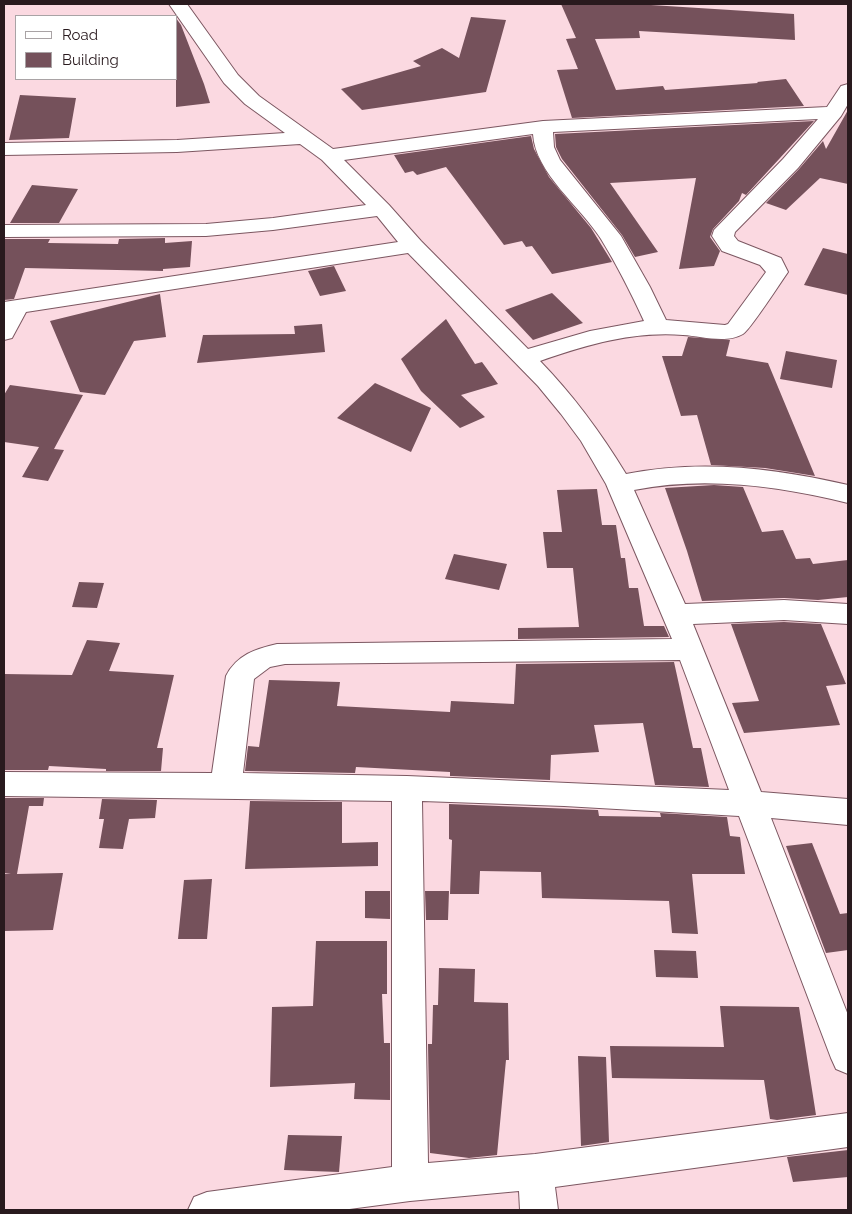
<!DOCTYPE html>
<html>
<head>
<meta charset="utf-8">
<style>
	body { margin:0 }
	#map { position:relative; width:852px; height:1214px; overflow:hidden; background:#fbd9e1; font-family:Raleway,sans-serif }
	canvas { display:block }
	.frame { position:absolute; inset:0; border:5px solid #291a1e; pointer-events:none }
	.legend { position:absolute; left:15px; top:15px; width:162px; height:65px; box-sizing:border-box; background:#fff; border:1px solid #a9a3a5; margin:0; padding:6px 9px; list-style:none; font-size:15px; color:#291a1e }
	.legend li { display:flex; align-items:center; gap:10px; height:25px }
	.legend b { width:25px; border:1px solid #a9a3a5 }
</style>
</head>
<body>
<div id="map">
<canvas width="852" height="1214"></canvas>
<div class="frame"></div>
<ul class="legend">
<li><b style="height:6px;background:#fff"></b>Road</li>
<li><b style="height:14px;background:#75515b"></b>Building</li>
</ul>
</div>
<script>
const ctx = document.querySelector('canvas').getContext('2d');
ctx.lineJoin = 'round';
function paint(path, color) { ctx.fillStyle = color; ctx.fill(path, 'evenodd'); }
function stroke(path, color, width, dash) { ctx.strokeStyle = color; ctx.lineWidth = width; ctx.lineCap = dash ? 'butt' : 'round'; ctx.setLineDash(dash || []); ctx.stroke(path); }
const building = new Path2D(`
	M561,4h74l159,10 1,26 -156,-9 1,7 -45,1 21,51 47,-4 2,4 93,-7 -1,-1 29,-3 18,27 -232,12 -15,-48 21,-1 -12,-30 10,-1z
	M471,17l35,3 -20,72 -124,18 -21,-21 80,-23 -8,-5 29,-13 17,10z
	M176,18l5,7 23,59 6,19 -34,4z
	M20,95l56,3 -7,40 -60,2z
	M848,110v74l-28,-6 -34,32 -20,-7 33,-34 24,-28 3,8z
	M814,121l-68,74 -4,-2 -3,8 -26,28 -3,8 10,14 -6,15 -35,3 17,-91 -86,5 48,69 -23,5 -13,-22 -60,-76 -6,-12 -1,-13z
	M531,136l3,13 15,28 42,51 21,34 -60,12 -20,-28 -6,1 -4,-6 -18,4 -58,-78 -29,8 -4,-4 -8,2 -11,-18z
	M32,185l46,4 -19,34h-49z
	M165,238v5l27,-2 -2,26 -27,2v2l-138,-3 -11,31 -10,1v-61h46l-2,4 70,1 1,-5z
	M823,248l25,6v41l-44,-10z
	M334,266l12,25 -26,5 -12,-25z
	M552,293l31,30 -50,17 -28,-30z
	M160,294l6,43 -32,4 -29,54 -25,-3 -30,-71z
	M446,319l29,45 7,-2 16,22 -37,11 24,22 -25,11 -39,-37 -20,-32z
	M322,324l3,28 -128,11 6,-28 92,-1 -1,-8z
	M688,337l42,3 -4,16 42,7 47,113 -50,-8 -54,-3 -14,-50 -16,1 -19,-60h20z
	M786,351l51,9 -5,28 -52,-9z
	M375,383l56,25 -20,44 -74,-34z
	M10,385l73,10 -29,54 10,1 -16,31 -26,-4 17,-30 -35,-5v-47z
	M714,485l29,2 19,45 21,-2 13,29 14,-1 3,6 35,-4v37l-30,3 -34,-2 -82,3 -15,-50 -22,-63z
	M597,489l5,36h14l5,33h4l4,30h9l6,38h20l5,11 -151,2v-11l61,-1 -6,-59h-26l-4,-36h19l-5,-42z
	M454,554l53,10 -8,26 -54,-11z
	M79,582l25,1 -7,25 -25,-1z
	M784,622l37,2 25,60 -20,2 14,39 -96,8 -12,-30 27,-2 -28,-77z
	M87,640l33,3 -11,28 65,4 -17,73h6l-2,23h-55v-2l-57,-3 -1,4h-44v-96l68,1z
	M674,662l19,86h8l8,39 -54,-2 -12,-62 -49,2 5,27 -48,3 -1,25 -100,-4v-4l-94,-5 -1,6 -110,-2 3,-25 11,1 10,-67 71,2 -3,24 113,6 1,-11 63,3 2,-40z
	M4,798h40l-1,8h-14l-12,68 46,-1 -10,57 -49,1v-57h7l-7,-1z
	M102,799l55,1 -2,18 -26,1 -6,30 -24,-1 5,-29h-5z
	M250,801l92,1v41l36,-1v24l-133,3z
	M449,804l149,6 1,6 62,1 -1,-4 67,4 3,19 10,1 5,37h-53l6,60 -26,-1 -3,-32 -127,-3 -1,-26 -61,-1 -1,23h-29l2,-54 -3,-1z
	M812,843l28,71 8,-1v37l-22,3 -40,-107z
	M212,879l-5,60h-29l6,-59z
	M365,891h25v28l-25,-1z
	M425,891h24l-1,29h-22z
	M316,941h71v53h-5l2,49h6v57l-36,-1 1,-16 -85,4 2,-80 41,-1z
	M654,950l42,1 2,27 -42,-1z
	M439,968l36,1 -1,33 34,1 1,57h-3l-9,95 -28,3 -39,-5 -2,-109h4l1,-39h5z
	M720,1006l79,1 17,108 -39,5 -7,-1 -6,-39 -152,-2 -2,-32 114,1z
	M578,1056l28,1 3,85 -28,4z
	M288,1135l54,1 -3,36 -55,-2z
	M848,1150v27l-55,5 -6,-25z`);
const minor = new Path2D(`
	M169,4h18l51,71 21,21 74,53 210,-28 284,-14 14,-21 7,-2v20l-7,12 -43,52 -63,64 -1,4 4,5 43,17 7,14c-7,10 -38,58 -45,62 -17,10 -42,2 -60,1 -50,-4 -97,10 -143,26 34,35 61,72 86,113 74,-15 149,-6 222,11v18c-70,-17 -143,-27 -214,-13l51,114 99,-4 64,4v20l-64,-4 -91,4 68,168 87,7v26l-77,-7 77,197v59l-12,-5 -5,-11 -92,-242 -175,-10 -142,-5 6,362 107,-9 313,-41v34l-293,40 3,23h-38l-1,-19 -109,10 -68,9h-154l6,-13 13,-5 185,-25v-366l-388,-5v-24l208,1 14,-97c11,-21 29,-27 51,-32l395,-5 -66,-155 -25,-43 -20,-27 -23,-28 -130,-133 -382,59 -14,26 -8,2v-38l394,-60 -21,-26 -104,14 -67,6 -202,1v-12l202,-1 67,-6 93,-13 -44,-45 -22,-16 -123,8 -173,3v-12l173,-3 108,-7 -40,-29 -21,-21zM818,119l-35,40 -69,71 -2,6 10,15 38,14 6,7 -38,52 -3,1 -59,-5 -16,-33 -29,-51 -61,-76 -6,-13 -1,-15zM533,134c2,39 48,73 68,105 16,26 30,54 43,82l-54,10 -62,18 -107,-108 -32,-36 -45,-45zM680,660l49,130 -322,-14 -164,-3 11,-94 16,-12 15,-3z`);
paint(building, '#75515b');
stroke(minor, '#7c5761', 2);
paint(minor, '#fff');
</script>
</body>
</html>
